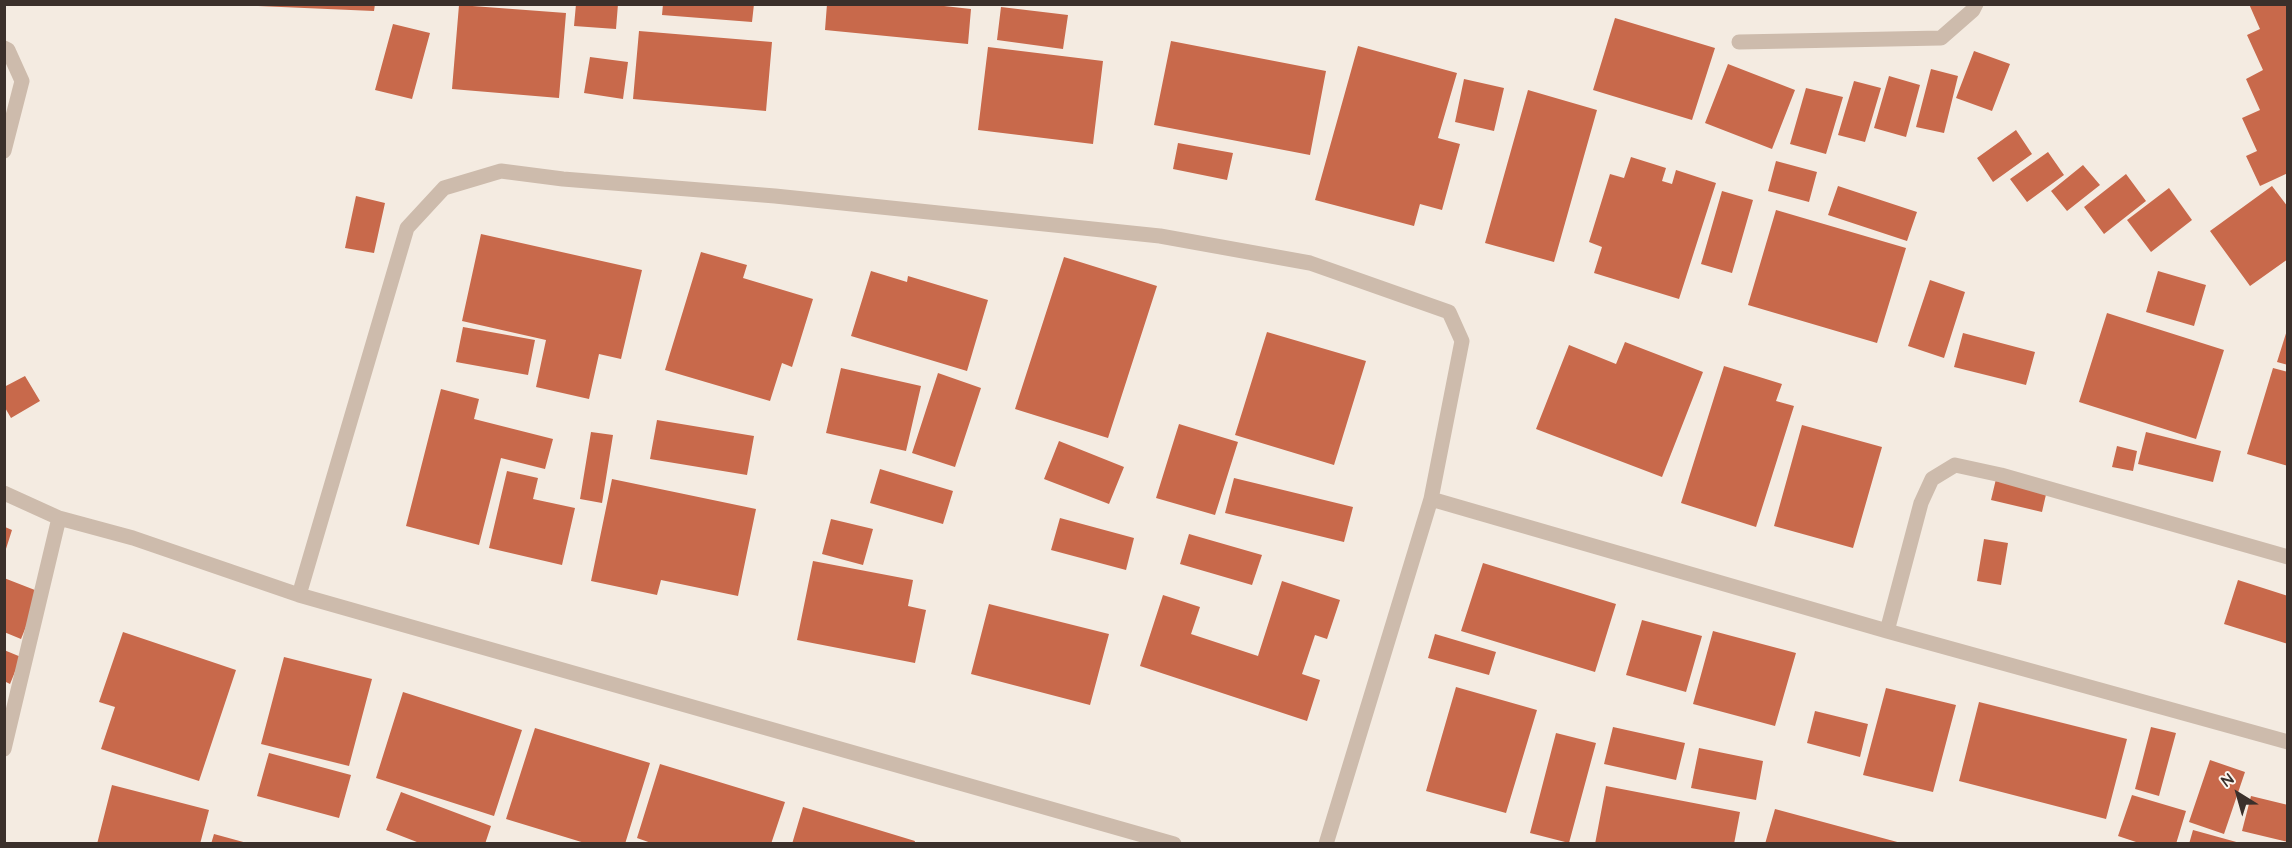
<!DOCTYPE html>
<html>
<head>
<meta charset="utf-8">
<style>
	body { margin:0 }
	#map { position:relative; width:2292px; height:848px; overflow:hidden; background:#f4ebe1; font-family:Quicksand,sans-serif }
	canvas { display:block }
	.frame { position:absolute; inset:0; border:6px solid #3b302b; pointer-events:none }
	.north { position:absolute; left:2208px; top:764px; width:60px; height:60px; -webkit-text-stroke:4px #fbf5ee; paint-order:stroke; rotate:323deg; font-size:16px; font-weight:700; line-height:24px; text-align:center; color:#3b302b }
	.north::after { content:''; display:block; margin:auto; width:21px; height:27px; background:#3b302b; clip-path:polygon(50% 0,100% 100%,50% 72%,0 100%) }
</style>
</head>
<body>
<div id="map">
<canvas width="2292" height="848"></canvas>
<div class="frame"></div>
<div class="north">N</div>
</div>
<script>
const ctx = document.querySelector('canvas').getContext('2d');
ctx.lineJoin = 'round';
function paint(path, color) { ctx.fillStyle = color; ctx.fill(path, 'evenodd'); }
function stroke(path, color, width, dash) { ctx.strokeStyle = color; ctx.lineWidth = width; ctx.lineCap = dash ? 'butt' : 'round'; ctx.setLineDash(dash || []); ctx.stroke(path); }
const building = new Path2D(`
	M258,4h117l-1,7 -116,-5z
	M576,4h42l-2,25 -42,-3z
	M663,4h91l-2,18 -90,-7z
	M827,4h99l45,5 -3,35 -143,-14z
	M2249,4h39v169l-28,13 -14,-30 11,-5 -15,-33 18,-8 -14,-31 17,-9 -16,-35 13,-6z
	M459,5l107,8 -7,85 -107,-9z
	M1001,7l67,8 -5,34 -66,-9z
	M1615,18l100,30 -23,72 -99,-30z
	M393,24l37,9 -18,66 -37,-9z
	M639,31l133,11 -6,69 -133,-12z
	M1171,41l155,30 -16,84 -156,-30z
	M1358,46l99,27 -19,65 22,6 -18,66 -22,-6 -6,22 -99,-26z
	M988,47l115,14 -10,83 -115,-14z
	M1974,51l36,13 -18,47 -36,-13z
	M590,57l38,5 -5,37 -39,-6z
	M1728,64l67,26 -23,59 -67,-26z
	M1931,69l27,7 -14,57 -28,-6z
	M1889,76l31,9 -14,52 -32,-9z
	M1464,79l40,9 -10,43 -39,-9z
	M1854,81l27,7 -16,54 -27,-7z
	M1806,88l37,9 -17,57 -36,-10z
	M1528,90l69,20 -43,152 -69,-19z
	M2016,130l16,24 -39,28 -16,-24z
	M1178,143l55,10 -6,27 -54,-11z
	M2048,152l16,23 -37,27 -17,-23z
	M1631,157l35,11 -4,13 10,3 4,-14 40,13 -37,116 -85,-26 8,-26 -13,-5 21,-68 14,4z
	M1776,161l41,11 -8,30 -41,-11z
	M2083,165l17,20 -33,26 -16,-20z
	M2126,174l20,27 -42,33 -20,-27z
	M1838,186l79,26 -10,29 -79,-26z
	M2272,186l16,21v52l-38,27 -40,-55z
	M2169,188l23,32 -41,32 -24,-32z
	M1722,191l31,9 -21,73 -31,-9z
	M356,196l29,7 -11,50 -29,-5z
	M1776,210l130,38 -29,95 -129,-38z
	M481,234l161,36 -21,89 -22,-5 -10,45 -53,-12 10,-47 -84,-19z
	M701,252l46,13 -4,13 70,21 -21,68 -10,-4 -12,38 -105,-31z
	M1064,257l93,29 -49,152 -93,-29z
	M871,271l36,11 1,-6 80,24 -21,71 -116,-35z
	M2158,271l48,14 -12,41 -48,-14z
	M1930,280l35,12 -21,66 -36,-12z
	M2107,313l117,37 -28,89 -117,-37z
	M463,327l72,13 -7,35 -72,-13z
	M2288,327v38l-11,-3z
	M1267,332l99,29 -32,104 -99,-30z
	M1963,333l72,19 -9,33 -72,-18z
	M1625,342l78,30 -41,105 -126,-48 33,-84 47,19z
	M1724,366l58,18 -6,17 18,5 -38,121 -75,-24z
	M841,368l80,18 -15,65 -80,-18z
	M2273,368l15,4v94l-41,-12z
	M938,373l43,15 -26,79 -43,-14z
	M25,376l15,25 -29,17 -7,-12v-19z
	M441,389l38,10 -5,20 79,20 -8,30 -44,-11 -22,87 -73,-19z
	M657,420l97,16 -7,39 -97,-16z
	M1179,424l59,18 -23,73 -59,-17z
	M1802,425l80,22 -29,101 -79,-22z
	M591,432l22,3 -11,68 -22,-4z
	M2146,432l75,19 -8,31 -75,-18z
	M1059,441l65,26 -15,37 -65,-25z
	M2117,446l20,5 -4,20 -21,-4z
	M880,469l73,22 -10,33 -73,-21z
	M507,471l31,7 -5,21 42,9 -13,57 -73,-17z
	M1234,478l119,29 -9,35 -119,-29z
	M612,479l144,30 -18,87 -77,-16 -4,15 -66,-14z
	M1996,479l51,11 -5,22 -51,-12z
	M1060,518l74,20 -8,32 -75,-20z
	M831,519l42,10 -10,36 -41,-11z
	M5,527l7,3 -7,22z
	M1189,534l73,21 -10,30 -72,-21z
	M1984,539l24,4 -7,42 -24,-4z
	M813,561l100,19 -5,26 18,4 -11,53 -118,-23z
	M1483,563l133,41 -21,68 -134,-41z
	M4,578l36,14 -19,47 -17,-7z
	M2238,580l50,16v48l-64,-20z
	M1282,581l58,19 -13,39 -12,-4 -13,39 18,6 -13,41 -167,-55 23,-71 37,12 -9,27 67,22z
	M989,604l120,30 -19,71 -119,-31z
	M1642,620l60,16 -16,56 -60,-17z
	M1713,631l83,22 -21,73 -82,-22z
	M123,632l113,38 -37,111 -98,-32 14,-42 -16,-5z
	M1435,634l61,18 -7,23 -61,-17z
	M4,650l17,7 -11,27 -6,-3z
	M284,657l88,22 -23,87 -88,-22z
	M1456,687l81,23 -31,103 -80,-22z
	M1886,688l70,17 -23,87 -70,-17z
	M403,692l119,38 -28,86 -118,-38z
	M1979,702l148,37 -21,80 -147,-38z
	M1815,711l53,13 -8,33 -53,-14z
	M1613,727l72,16 -9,37 -72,-16z
	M2151,727l25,6 -17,63 -24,-7z
	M535,728l115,35 -25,81h-37l-82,-25z
	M1556,733l40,10 -27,100 -39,-10z
	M1699,748l64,13 -7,39 -65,-12z
	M269,753l82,22 -12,43 -82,-22z
	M2210,760l35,12 -21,62 -35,-12z
	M660,764l125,38 -14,42h-117l-17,-6z
	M112,785l97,25 -9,34h-103z
	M1606,786l134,26 -6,32h-139z
	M401,792l90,34 -6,18h-63l-36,-14z
	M2132,795l54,16 -10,33h-34l-24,-8z
	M2251,796l37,9v37l-46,-11z
	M803,807l112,34 -1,3h-122z
	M1775,809l126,34v1h-136z
	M2193,830l47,13 -1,1h-50z
	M214,834l33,9v1h-36z`);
const minor = new Path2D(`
	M1739,42l202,-4 32,-28 3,-6
	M4,48l4,2 14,31 -18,70
	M4,493l55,25 74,20 166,57 875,249
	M1431,499l456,132 401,111
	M299,595l108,-367 37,-40 57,-17 62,8 212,17 385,40 150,27 139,49 13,29 -31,158 -105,345
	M1887,631l34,-128 11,-24 23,-14 46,10 287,82
	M4,749l55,-231`);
paint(building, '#c8694b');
stroke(minor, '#cdbbac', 15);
</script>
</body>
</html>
